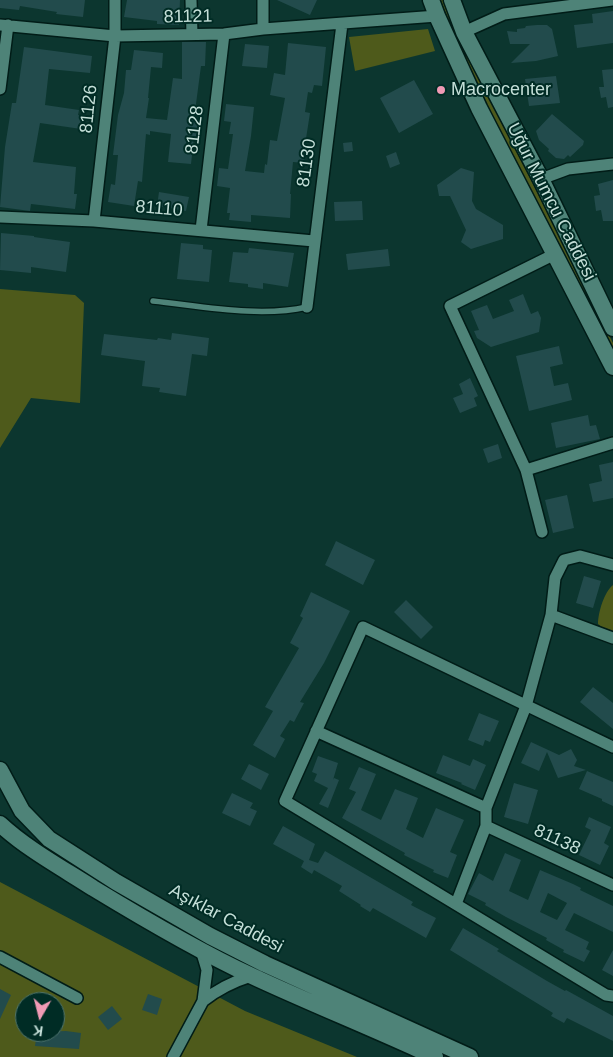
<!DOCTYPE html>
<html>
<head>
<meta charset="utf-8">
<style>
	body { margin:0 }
	#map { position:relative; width:613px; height:1057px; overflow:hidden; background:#0c362f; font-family:Helvetica,sans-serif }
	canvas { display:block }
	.north { position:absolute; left:15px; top:992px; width:50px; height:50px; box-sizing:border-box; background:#002c25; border:1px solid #4e746d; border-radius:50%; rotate:188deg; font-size:14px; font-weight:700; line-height:20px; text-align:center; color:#c4dfd8 }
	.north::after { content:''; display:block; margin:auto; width:18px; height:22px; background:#f09ab5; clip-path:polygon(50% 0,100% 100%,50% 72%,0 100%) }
</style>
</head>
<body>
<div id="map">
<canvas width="613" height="1057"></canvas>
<div class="north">K</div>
</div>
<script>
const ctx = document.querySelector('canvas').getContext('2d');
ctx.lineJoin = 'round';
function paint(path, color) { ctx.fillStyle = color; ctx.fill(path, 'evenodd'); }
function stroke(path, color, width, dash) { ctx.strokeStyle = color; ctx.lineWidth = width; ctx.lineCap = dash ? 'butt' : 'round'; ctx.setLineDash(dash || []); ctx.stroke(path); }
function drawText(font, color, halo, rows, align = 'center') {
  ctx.font = font + ' Helvetica,sans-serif'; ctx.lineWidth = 4; ctx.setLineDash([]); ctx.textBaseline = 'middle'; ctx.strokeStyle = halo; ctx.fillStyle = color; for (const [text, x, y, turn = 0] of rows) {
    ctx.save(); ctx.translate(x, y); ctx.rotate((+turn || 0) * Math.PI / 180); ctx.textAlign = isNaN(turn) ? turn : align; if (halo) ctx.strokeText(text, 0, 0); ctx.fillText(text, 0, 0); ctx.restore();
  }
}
const green = new Path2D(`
	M441,0h4l16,42 152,301v9l-93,-181 -62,-127z
	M428,29l7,22 -80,20 -6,-34z
	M0,289l75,6 9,8 -4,100 -49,-5 -31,50z
	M613,585v47l-10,-4 -5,-4c0,-11 6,-32 15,-39z
	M0,882l245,129 112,46h-357zM25,1002h30v30h-30z`);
const building = new Path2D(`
	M0,0h85l-2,17 -27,-3 1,-2 -37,-6 -1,4 -19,-2z
	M127,0h53l-1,25 -22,-1v-3l-33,-4z
	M277,0h40l-7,15z
	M613,11v32l-36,5 -3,-23 19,-2 -1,-9z
	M537,25h10l5,4 6,27 -22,5 -25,2 19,-19h-20l-3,-13 10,1v-3l8,-1 1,-2z
	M182,42h24l-1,24h-4l-7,53 6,1 -3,18 -3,-1 -3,27 -23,-2 3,-28 -21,-3v4l-4,-1 -4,48 -4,-1 -4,25 -26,-4 3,-18 4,1 3,-30h-5l5,-40 6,-22 2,-23h5l3,-20 29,3 -1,15 -11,-1 -3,31h1l-3,20 21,2 6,-42 9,1z
	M288,43l38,4 -4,39 -8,-1 -2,8 -4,-1 -3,20 5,1 -5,32 -1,18 -11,-1 -3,32h1l-1,24 -39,-3v7l-22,-2 1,-7h-3l3,-25 -13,-2 2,-18 9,1 5,-35h-4l2,-12 -7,-1 2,-17 28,3 -3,29 -6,35 19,2 1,-9 2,1 3,-25 7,1 8,-43 -15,-3 4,-22 11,2z
	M245,44l24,2 -2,22 -25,-2z
	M24,47l68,9 -2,17 -41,-4 -4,36 34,5 -1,5 5,1 -2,13 -41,-6 -7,39 43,5 -2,27h3l-2,15 -44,-5 -1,7 -30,-4 5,-60 7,-44h4z
	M613,69v38l-5,1 -2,-11 -5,1 -2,-11h5l-2,-17z
	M556,76l4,27 -31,3 -4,-27z
	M414,80l19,34 -34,19 -19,-35z
	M552,114l32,27 -1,4 -13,12 -2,-2 -4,4 -8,-1 -8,-7 1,-2 -10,-9 -3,-9z
	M352,142l1,9 -9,1 -1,-9z
	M396,152l4,12 -10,4 -4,-12z
	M461,168l13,4 -2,29 4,8 27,16v14l-32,10 -10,-7 5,-12 -16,-34h-11l-2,-11z
	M613,180v41h-10l-2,-11 -5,1 -2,-15 6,-1 -2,-11z
	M159,192l30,5 -3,14 -29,-5z
	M362,201l1,19 -28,1 -1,-19z
	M1,233l33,3v1l36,5 -4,30 -35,-5v6l-31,-3z
	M181,243l22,2v4l9,1 -3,32 -32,-3z
	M249,248l45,5 -6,34 -25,-4v6l-15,-2v-3l-19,-2 4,-30 15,1z
	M388,249l2,17 -42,4 -2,-16z
	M523,294l8,20 7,-3 3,7 -2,14 -48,15 -14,-9 -3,-7 5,-1 -8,-19 16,-6 6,14 21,-8 -5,-11z
	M172,333l37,5 -2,18 -15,-2 -6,42 -27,-4 1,-4 -18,-2 3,-25 -44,-6 3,-21 53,6 1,-2 13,2z
	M559,346l4,18 -13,3 4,19 14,-3 4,17 -43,11 -13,-55z
	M470,378l8,18 -4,2 3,8 -17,7 -7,-15 10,-4 -4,-10z
	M588,415l2,11 6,-1 4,14 -44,9 -5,-25z
	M498,444l4,14 -14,5 -5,-14z
	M613,462v36l-20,4 -4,-18 13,-3 -3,-16z
	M567,495l7,33 -21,5 -8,-33z
	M336,541l39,19 -12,25 -38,-20z
	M584,576l17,5 -8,27 -17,-5z
	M311,592l39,19 -26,52 -24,39 4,1 -10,19 -4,-2 -10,16 5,3 -10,19 -22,-13 20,-34 -8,-4 34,-59 -9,-5 13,-25 -3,-2z
	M406,600l27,27 -12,12 -27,-27z
	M593,687l20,16v26l-33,-27z
	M479,713l20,8 -9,21 -5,-2 -2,6 -15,-6z
	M531,742l28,13 12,-6 6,11 -3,6 12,4 -28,8 -11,-26 -8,19 -18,-8z
	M443,755l27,11 3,-7 13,6 -11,25 -14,-6 1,-1 -26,-10z
	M318,756l20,7 -5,17 1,-2 5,2 -11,28 -9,-4 9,-16 -14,-7 3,-7 -5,-2z
	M249,764l20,10 -8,16 -20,-11z
	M359,767l17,7 -15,36 20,10 14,-31 23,9 -12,31 17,9 13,-30 28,12 -14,32 7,3 -9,23 -15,-6 1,-2 -30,-15 1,-2 -63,-35 14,-26 -7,-3z
	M587,771l26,11v24l-11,-5v-2l-23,-10z
	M514,783l24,7 -10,34 -24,-7z
	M232,793l21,10 -3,5 7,3 -7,15 -28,-13z
	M589,817l22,10 -7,16 5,3 -9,19 -21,-10 12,-25 -6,-3z
	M283,826l32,18 -6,16 9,3 7,-12 88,51 -2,3 25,13 -10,20 -53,-30 -3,4 -10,-6 1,-1 -22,-14 3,-5 -28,-16 -2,4 -11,-7 3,-6 -31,-17z
	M505,853l16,7 -12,31 19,9 12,-30 33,14 8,4 -1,2 33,16v26l-39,-19 -9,17 24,12 -3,7 4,2 -6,11 -21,-10 1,-2 -18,-10 1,-2 -41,-21 -21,-12 1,-2 -18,-9 11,-21 14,8zM548,893l19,10 -10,17 -17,-8z
	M463,928l36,21 -2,2 50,30 18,10 1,-1 47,26v25l-46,-23 -3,5 -13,-7 2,-3 -103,-63z
	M613,950v26l-11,-6z
	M0,989l11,6 -11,24z
	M148,994l14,5 -5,16 -15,-5z
	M112,1006l10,13 -14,11 -10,-13z
	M66,1031l15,2 -2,16 -44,-3 2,-14z`);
const lane = new Path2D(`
	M153,301c48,5 106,17 154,6`);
const street = new Path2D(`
	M191,0l1,34
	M0,25l115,11 109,-2 39,-5 174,-13
	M263,29v-29
	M464,32l40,-18 109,-14
	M0,89l8,-64
	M541,179l27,-10 45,-5
	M0,217l94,4 220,20
	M94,221l21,-185v-36
	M201,230l23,-196
	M307,307l35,-283
	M526,470l87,-27
	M542,532l-16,-62 -76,-164 105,-52
	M551,615l4,-37 9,-18 16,-4 33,9
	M316,731l170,77
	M613,747l-250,-120 -78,174 321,194 7,1
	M486,826l127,59
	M456,904l30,-78v-18l40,-102 25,-91 62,23
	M201,950l6,20 -4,31c15,-12 29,-19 48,-25
	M0,957l77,41
	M173,1057l30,-56`);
const secondary = new Path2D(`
	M431,0l6,16 42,92 134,259
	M452,0l12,32 77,147 72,149
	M0,770l22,41 27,28 67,43 94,54 55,28 205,93
	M0,824c27,25 62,44 93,64 51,31 105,63 159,88 60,28 123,53 183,81`);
const markers = [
	[441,90,5,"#f09ab5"]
];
const streetNames = [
	["81121",188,17,-1],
	["81126",89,109,-84],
	["81128",195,130,-83],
	["81130",307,163,-82],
	["Uğur Mumcu Caddesi",551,202,63],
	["81110",159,209,5],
	["81138",557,840,25],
	["Aşıklar Caddesi",226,919,28]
];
const poiNames = [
	["Macrocenter",451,90]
];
paint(green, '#4e5a1b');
paint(building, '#224b4c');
stroke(lane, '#011c17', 8);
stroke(street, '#011c17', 14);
stroke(secondary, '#011c17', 19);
stroke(lane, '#4e8378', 5.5);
stroke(street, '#4e8378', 11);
stroke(secondary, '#4e8378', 16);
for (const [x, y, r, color] of markers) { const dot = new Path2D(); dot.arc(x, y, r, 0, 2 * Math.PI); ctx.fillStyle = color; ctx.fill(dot); stroke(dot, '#002c25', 2); }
drawText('18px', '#c4dfd8', '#002c25', streetNames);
drawText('18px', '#c4dfd8', '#002c25', poiNames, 'left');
</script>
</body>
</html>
